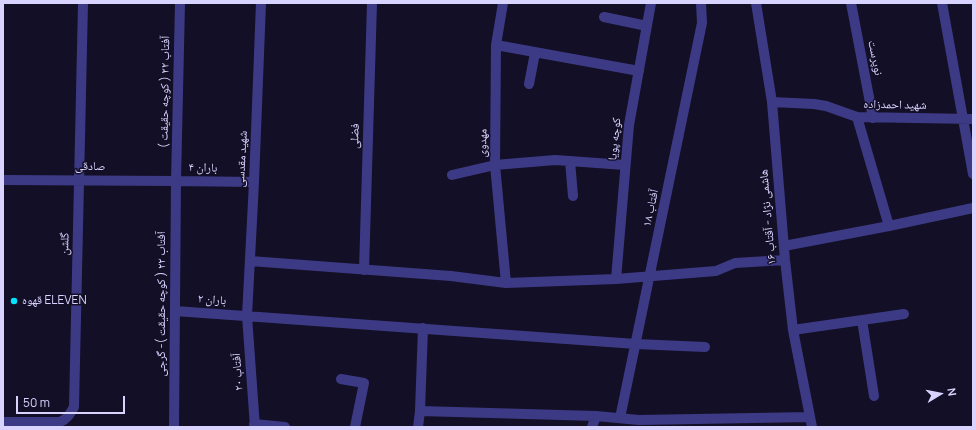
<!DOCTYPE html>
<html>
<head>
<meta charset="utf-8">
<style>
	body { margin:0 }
	#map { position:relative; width:976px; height:430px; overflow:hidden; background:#130f26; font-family:Manrope,sans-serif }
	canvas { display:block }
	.frame { position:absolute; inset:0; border:4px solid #d9d4ff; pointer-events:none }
	.north { position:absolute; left:920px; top:374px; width:40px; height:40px; -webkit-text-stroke:3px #130f26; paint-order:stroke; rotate:80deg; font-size:11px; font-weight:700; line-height:16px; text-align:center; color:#d9d4ff }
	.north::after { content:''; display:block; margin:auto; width:14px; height:18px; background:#d9d4ff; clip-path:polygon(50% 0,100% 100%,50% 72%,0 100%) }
	.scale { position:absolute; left:16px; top:396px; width:109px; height:18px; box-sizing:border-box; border:2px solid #d9d4ff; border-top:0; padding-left:5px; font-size:12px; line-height:14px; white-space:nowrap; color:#d9d4ff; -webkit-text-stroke:3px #130f26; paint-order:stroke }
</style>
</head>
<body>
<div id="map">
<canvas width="976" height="430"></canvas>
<div class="frame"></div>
<div class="north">N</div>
<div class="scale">50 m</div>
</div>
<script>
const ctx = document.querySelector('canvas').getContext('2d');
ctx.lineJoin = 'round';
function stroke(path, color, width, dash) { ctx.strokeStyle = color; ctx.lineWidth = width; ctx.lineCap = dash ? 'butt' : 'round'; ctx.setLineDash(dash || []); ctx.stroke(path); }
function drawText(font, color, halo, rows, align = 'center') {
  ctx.font = font + ' Manrope,"Noto Naskh Arabic",sans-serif'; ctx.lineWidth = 3; ctx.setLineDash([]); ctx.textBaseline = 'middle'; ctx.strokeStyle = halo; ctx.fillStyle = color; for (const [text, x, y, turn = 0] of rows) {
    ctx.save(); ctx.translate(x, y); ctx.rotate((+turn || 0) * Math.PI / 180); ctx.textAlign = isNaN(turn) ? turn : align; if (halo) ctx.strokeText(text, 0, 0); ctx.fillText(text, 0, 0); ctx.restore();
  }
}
const minor = new Path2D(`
	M503,3l-7,42 -1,120 11,118
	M756,3l16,99 13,158 8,70 19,97
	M851,3l22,115
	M942,3l31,171
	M604,17l43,9
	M496,45l143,26
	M529,84l6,-31
	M772,102l42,2 12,2 31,11 116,2
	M857,117l32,109
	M570,161l3,35
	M452,175l43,-10 60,-5 70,5
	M3,180l173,1 78,1
	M784,246l105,-20 84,-18
	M250,261l201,15 55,7 110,-4 100,-8 19,-8 50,-3
	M364,270l8,-267
	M616,279l13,-154 22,-122
	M175,311l461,33 69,3
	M862,320l12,76
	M793,330l111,-16
	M341,379l23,4 -9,44
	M420,411l176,5 43,4 171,-3
	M620,418l82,-395 -1,-20
	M3,422h57c7,-3 10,-8 14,-15l9,-404
	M254,424l31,3
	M174,427l2,-246 4,-178
	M255,427l-8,-111 7,-134 7,-179
	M418,427l2,-16 3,-83
	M592,427l4,-11`);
const markers = [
	[14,301,4,"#00e5ff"]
];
const streetNames = [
	["نوپرست",875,58,79],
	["آفتاب ۲۲ ( کوچه حقیقت )",165,92,-89],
	["شهید احمدزاده",895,105,1],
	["فضلی",355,136,-88],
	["کوچه پویا",615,139,-84],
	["مهدوی",483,143,-89],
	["شهید مقدسی",242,159,-87],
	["صادقی",90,167],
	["باران ۴",203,168,1],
	["آفتاب ۱۸",651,208,-78],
	["هاشمی نژاد - آقتاب ۱۶",768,217,-95],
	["گلشن",65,244,-89],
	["باران ۲",212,300,4],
	["آفتاب ۲۲ ( کوچه حقیقت )- گرجی",162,304,-90],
	["آفتاب ۲۰",238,372,-94]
];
const poiNames = [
	["قهوه ELEVEN",22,301]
];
stroke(minor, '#3d3a85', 10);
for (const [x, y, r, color] of markers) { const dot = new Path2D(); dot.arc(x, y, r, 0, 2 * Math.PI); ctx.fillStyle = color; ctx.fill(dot); stroke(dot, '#130f26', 1.5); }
drawText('12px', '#d9d4ff', '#130f26', streetNames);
drawText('12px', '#d9d4ff', '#130f26', poiNames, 'left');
</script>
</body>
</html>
